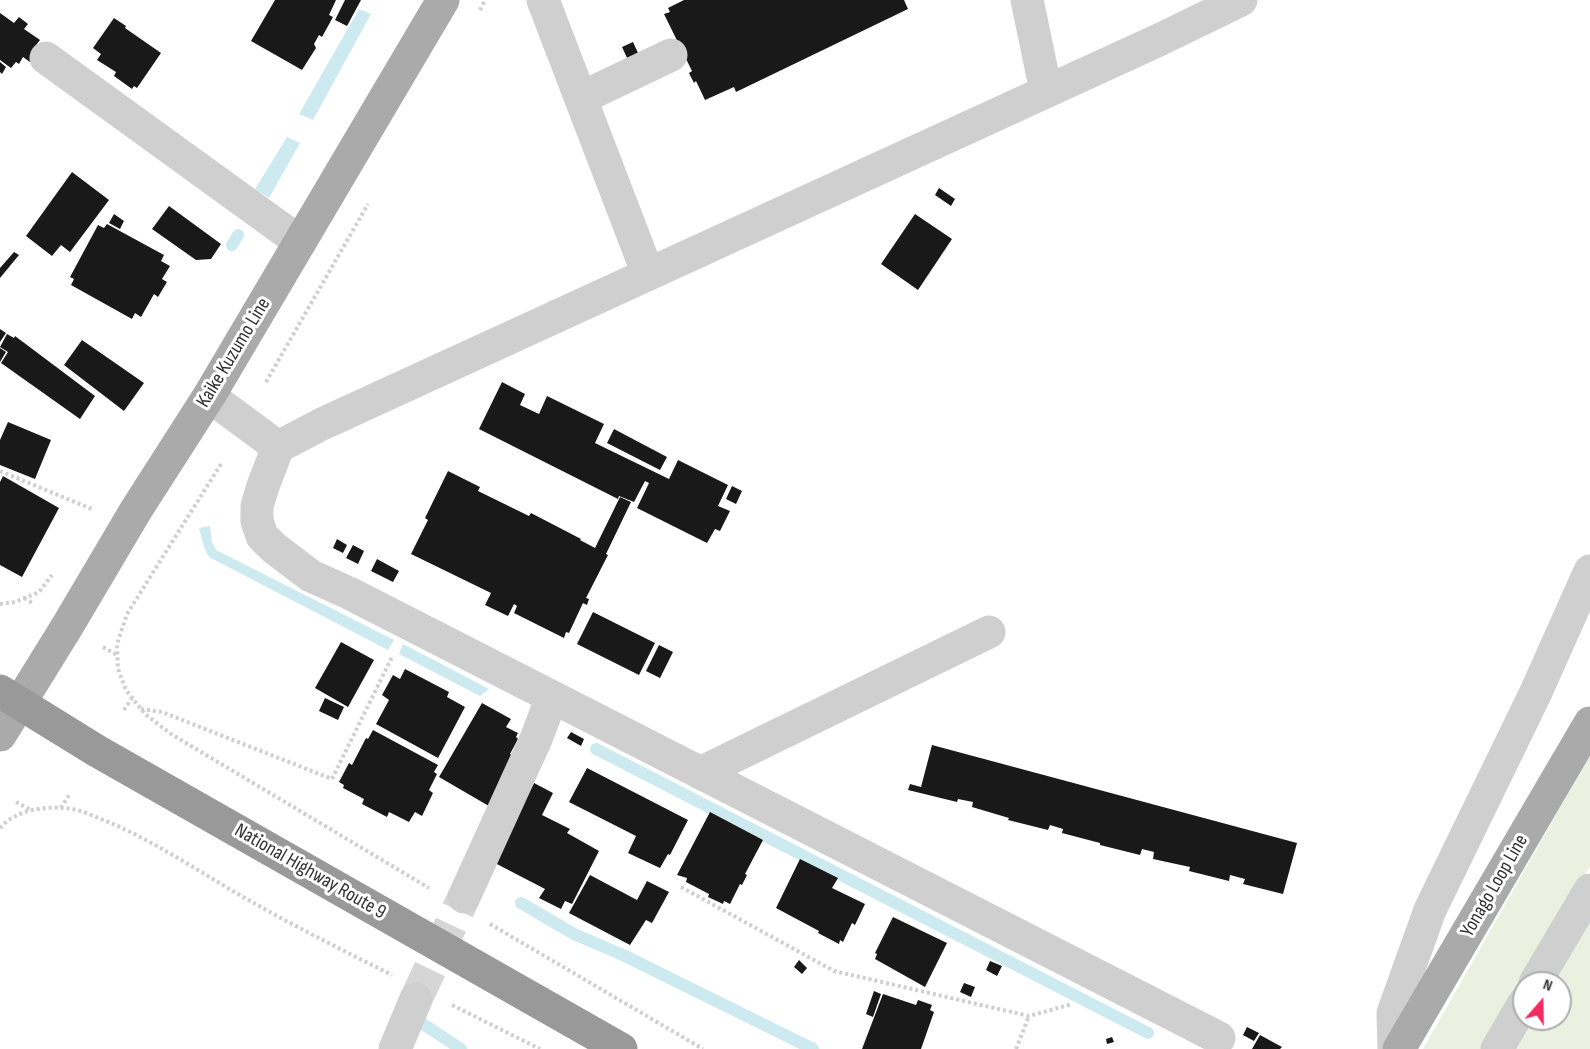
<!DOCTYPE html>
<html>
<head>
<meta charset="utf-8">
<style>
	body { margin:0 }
	#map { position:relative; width:1590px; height:1049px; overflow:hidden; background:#fff; font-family:"Sofia Sans Condensed",sans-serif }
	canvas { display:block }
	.north { position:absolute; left:1512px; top:971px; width:60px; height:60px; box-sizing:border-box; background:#fff; border:2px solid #adadad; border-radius:50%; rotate:20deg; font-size:16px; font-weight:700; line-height:24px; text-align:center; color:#323232 }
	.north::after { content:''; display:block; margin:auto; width:21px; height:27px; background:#f32b65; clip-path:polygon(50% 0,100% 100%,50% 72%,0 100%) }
</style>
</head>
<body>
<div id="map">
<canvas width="1590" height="1049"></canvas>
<div class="north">N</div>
</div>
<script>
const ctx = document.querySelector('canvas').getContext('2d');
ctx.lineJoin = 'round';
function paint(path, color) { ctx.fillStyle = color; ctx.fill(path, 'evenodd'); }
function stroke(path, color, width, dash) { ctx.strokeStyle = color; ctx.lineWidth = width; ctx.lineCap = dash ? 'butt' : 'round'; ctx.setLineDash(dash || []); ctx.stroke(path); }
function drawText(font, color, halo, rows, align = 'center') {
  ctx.font = font + ' "Sofia Sans Condensed",sans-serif'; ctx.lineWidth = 6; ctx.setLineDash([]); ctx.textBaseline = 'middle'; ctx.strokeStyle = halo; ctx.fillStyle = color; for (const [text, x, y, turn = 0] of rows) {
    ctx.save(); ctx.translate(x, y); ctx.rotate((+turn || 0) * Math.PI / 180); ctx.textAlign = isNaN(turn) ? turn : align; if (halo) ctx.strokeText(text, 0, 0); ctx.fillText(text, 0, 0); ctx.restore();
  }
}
const green = new Path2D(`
	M1590,755v111l-83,143 -20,40h-64z
	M1590,904v145h-81l17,-30h34v-36h-14z`);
const water = new Path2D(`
	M359,9l12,5 -58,106 -14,-6z
	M287,137l13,6 -31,55 -14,-9z
	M210,526l2,16 4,8 178,90 -6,10 -179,-93 -5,-10 -5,-19z
	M403,644l86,45 -9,7 -81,-42z`);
const stream = new Path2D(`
	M232,245l6,-10
	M596,749l552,284
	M521,903l53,31 51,22 188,93
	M423,1024l38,25`);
const building = new Path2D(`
	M275,0h61l-7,15 4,2 -11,20 -3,-2 -5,9 2,4 -14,22 -51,-29z
	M345,0h16l-14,26 -12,-6z
	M684,0h220l4,9 -172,83 -2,-5 -29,13 -9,-19 -2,2 -5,-10 3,-2 -28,-57 6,-2 -2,-4z
	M0,13l14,10 5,-6 9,7 -4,5 16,11 -7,9 4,2 -7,11 -7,-5 -4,7 -3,-2 -5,6 -11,-8z
	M114,18l12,8 -1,2 36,25 -24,35 -3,-2 -2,3 -18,-13 2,-4 -19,-12 4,-6 -8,-6z
	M633,42l6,13 -11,5 -6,-13z
	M0,62l6,5 -4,7 -2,-2z
	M72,172l37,28 -39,52 -9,-7 -9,11 -26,-20z
	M939,188l16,11 -4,7 -16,-11z
	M169,206l52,38 -10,15 -15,1 -44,-31z
	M114,214l10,7 -4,8 -11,-6z
	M915,214l37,25 -34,51 -37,-26z
	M107,224l57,31 -3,6 9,5 -8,13 5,3 -9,15 -4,-3 -13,23 -6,-4 -3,6 -61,-34 3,-6 -4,-2 28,-52 6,3z
	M14,252l5,3 -19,23v-10z
	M0,329l6,4 -6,9z
	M7,334l7,4 1,-2 80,60 -15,23 -79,-56 7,-11 -8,-5z
	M82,340l62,43 -20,28 -60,-46z
	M0,348l6,4 -6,10z
	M502,382l23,12 -5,11 19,9 8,-18 57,28 -9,19 74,36 9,-19 50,25 -10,21 12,5 -10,20 -5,-2 -8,14 -70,-35 12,-25 -4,-2 -11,21 -15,-6 -1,3 -139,-70z
	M8,422l43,18 -16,39 -35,-14v-25z
	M614,429l53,28 -7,13 -53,-27z
	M448,471l32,16 -2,4 51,25 2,-3 50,26 -1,1 15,8 25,-51 11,5 -25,52 2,1 -22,43 3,1 -2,6 -4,-2 -14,30 -3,-1 -2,6 -50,-25 3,-7 -3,-2 -6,12 -23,-11 6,-12 -80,-39 17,-34 -3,-2z
	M3,476l56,32 -37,69 -22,-12v-83z
	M732,486l10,5 -6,13 -10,-5z
	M337,539l10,6 -4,8 -10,-5z
	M353,545l11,6 -6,13 -12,-6z
	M377,559l22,12 -6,11 -22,-11z
	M593,612l62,31 -16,32 -62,-31z
	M341,642l33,18 -26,47 -33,-19z
	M659,645l14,7 -13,26 -14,-7z
	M405,669l44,23 -2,5 18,10 -27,51 -62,-34 13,-24 -7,-5 11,-20 7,4z
	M325,698l19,9 -6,13 -19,-9z
	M482,703l29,16 -5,8 12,6 -2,4 2,2 -8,15 6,4 -22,51 -55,-32z
	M373,730l65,35 -4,7 3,2 -8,16 4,3 -11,23 -7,-4 -6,10 -20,-10 -2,5 -25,-13 2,-5 -21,-11 1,-3 -5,-3 10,-19 3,2 14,-27 2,1z
	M571,732l13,7 -3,7 -14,-8z
	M932,745l365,98 -14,51 -40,-10 2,-5 -15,-4 -1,6 -40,-10 1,-4 -37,-8 1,-7 -12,-3 -2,6 -40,-10v-2l-38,-10 1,-4 -13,-4 -2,5 -40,-10 1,-2 -37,-11 1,-5 -15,-3 -1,3 -49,-12 2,-6 11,3z
	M587,768l101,52 -18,35 -2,-1 -8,14 -32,-15 8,-17 -67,-34z
	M534,783l19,10 -11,22 28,14 -3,4 32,18 -27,53 -7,-3 -4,8 -22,-11 6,-9 -52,-27z
	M710,812l53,28 -18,34 2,1 -5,10 -2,-1 -10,20 -6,-3 -1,3 -15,-7 1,-3 -23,-12 1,-4 -10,-3z
	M800,859l38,19 -6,10 33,16 -10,21 -3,-2 -9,19 -3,-2 -1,4 -21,-11 1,-2 -43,-23z
	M590,875l47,25 10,-19 22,11 -17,31 -6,-3 -16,25 -61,-32z
	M893,917l54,26 -22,44 -50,-28 2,-5 -2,-1z
	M799,960l8,8 -5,6 -8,-7z
	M990,961l12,5 -5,10 -11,-6z
	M964,983l11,4 -4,10 -11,-5z
	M874,991l7,3 -8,23 -7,-3z
	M883,994l33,11 2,-5 14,5 -2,5 4,2 -13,37h-59z
	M1247,1027l12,6 -5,8 -11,-6z
	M1260,1035l22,12 -2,2h-28z
	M1112,1037l2,5 -7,2 -1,-5z`);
const minorTunnel = new Path2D(`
	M416,999l48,-102`);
const path = new Path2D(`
	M480,10l5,-10
	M266,382l102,-178
	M221,464l-94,150 -10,30 1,25 8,21 19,24 26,20 258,154
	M0,471l94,39
	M24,598l10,6
	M0,604l15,-2 24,-10 13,-17
	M103,647l14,8
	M141,709l21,3 170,67 60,-122
	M124,710l8,-12
	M16,802l15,8
	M61,808l8,-13
	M0,828c16,-19 48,-23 72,-19 12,2 23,8 34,12 46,19 89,48 132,73 50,29 102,55 154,81
	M681,887l153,84 195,45 43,-12
	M490,924l213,125
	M452,1005l88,44
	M1016,1049l13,-33`);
const minor = new Path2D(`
	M543,0l105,274
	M1027,0l19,91
	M46,58l254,184
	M581,98l90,-43
	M209,396l69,51 -15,39 -6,20v15l5,15 12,12 37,28 38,17 870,445
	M278,447l44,-23 839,-385 80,-39
	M700,773l289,-141
	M464,897l72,-158 16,-42
	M1535,983l55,-93
	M395,1049l21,-50
	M1394,1049l-1,-36 37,-103 106,-218 54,-121
	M1497,1049l27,-46`);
const major = new Path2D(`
	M0,735l68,-110 68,-115 73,-114 234,-396
	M1399,1049l191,-326`);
const highway = new Path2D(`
	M0,691l97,60 524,298`);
const streetNames = [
	["Kaike Kuzumo Line",234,353,-59],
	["National Highway Route 9",310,872,30],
	["Yonago Loop Line",1495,886,-60]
];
paint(green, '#ecf0e0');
paint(water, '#cceaf0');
stroke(stream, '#cceaf0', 12);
paint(building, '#191919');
stroke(minorTunnel, '#d6d6d6', 33, [33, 16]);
stroke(path, '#cfcfcf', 4, [3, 3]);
stroke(minor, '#cfcfcf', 33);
stroke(major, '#aaa', 33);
stroke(highway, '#999', 33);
drawText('20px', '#323232', '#fff', streetNames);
</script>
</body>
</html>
